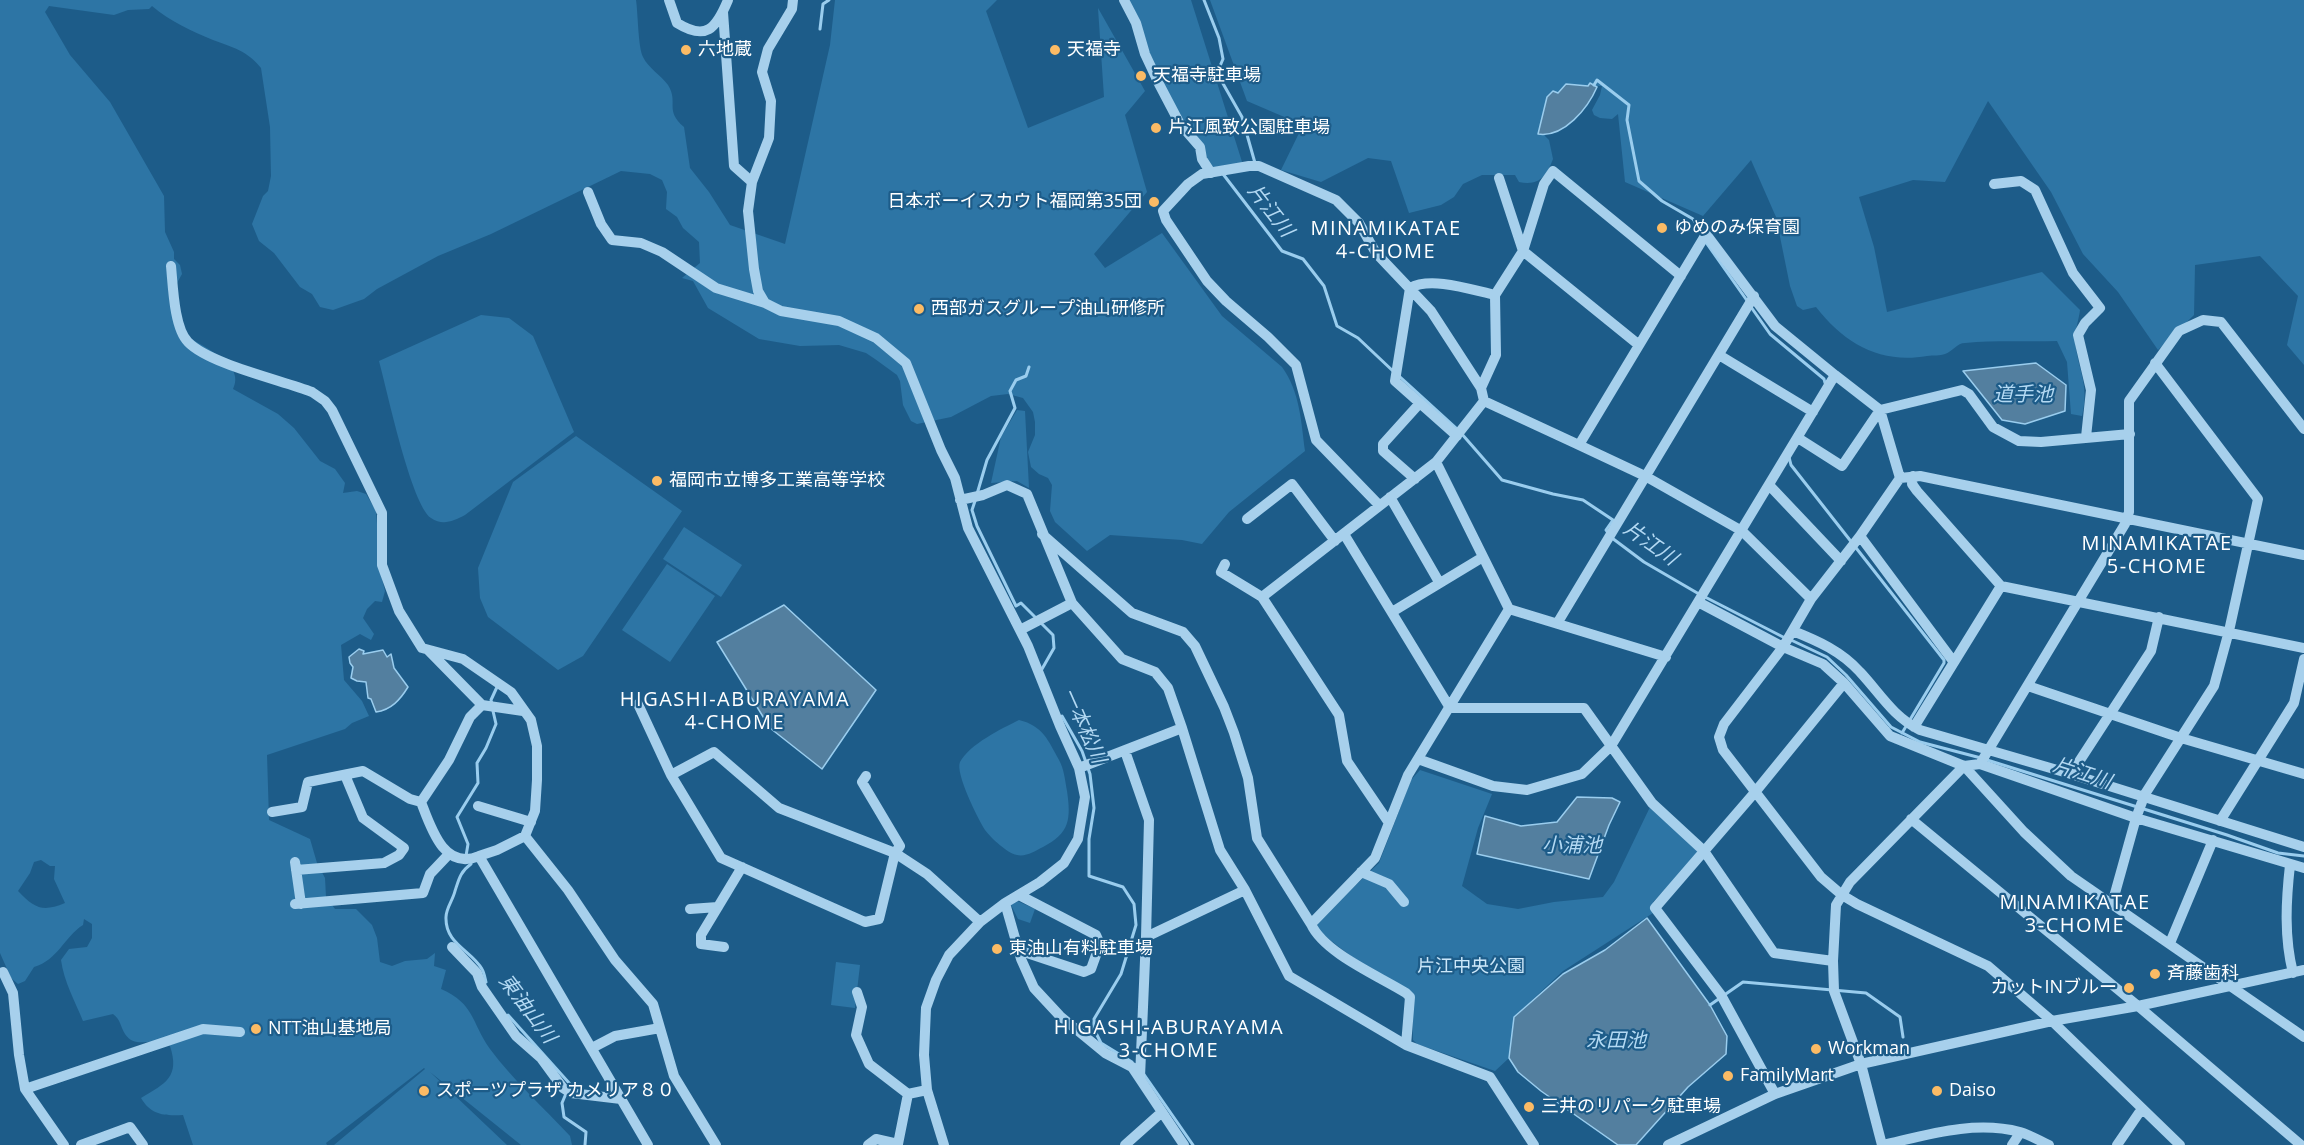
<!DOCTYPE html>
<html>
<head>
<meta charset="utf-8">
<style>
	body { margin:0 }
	canvas { display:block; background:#1d5c89 }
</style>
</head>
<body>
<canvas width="2304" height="1145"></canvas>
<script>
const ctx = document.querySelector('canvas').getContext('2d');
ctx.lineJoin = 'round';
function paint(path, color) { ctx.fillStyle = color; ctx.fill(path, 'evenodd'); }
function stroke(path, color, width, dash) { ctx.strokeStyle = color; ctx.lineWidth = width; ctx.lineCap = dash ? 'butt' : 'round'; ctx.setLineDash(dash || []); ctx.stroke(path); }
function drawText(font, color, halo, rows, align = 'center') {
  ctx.font = font + ' "Open Sans","Noto Sans JP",sans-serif'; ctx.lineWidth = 4.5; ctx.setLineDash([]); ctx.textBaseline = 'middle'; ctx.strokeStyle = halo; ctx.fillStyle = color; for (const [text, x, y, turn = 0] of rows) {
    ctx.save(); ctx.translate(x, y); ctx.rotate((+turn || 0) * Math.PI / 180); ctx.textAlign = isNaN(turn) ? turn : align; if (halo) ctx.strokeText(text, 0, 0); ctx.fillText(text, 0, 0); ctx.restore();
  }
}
const green = new Path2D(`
	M0,0h636c2,13 2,47 7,57 5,11 18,18 25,28 11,18 -4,25 16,42l6,41 19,24 21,33 55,19 45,-199 5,-45h162l-11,11 42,117 76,-31 -6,-89 47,83 -20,24 22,77 -53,62 11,14 57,-35 60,83 60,51c18,25 19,54 23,84l-76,61 -27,32 -20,-4 -72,-5 -23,16 -32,-29 -5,-11 2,-26 -4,-7 -9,-4 -8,-7 -3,-15 7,-17v-13l-2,-10 -10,-14 -15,-4 -17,2 -40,21 -34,7 -6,-3 -8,-16 -3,-24 -3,-6 -22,-16 -9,-6 -27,-8 -39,1 -41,-7 -51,-31 -15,-27 -11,-3 18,-15 -1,-21 -16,-14 -6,-11 -11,-8 1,-17 -5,-12 -12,-6 -29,-3 -130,63 -53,22 -61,33 -13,10 -31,11 -13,-3 -8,-13 -12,-7 -26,-34 -15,-12 -7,-17 11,-28 5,-5 3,-15 -1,-49 -9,-59c-13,-17 -29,-21 -48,-28 -22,-9 -43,-19 -61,-34l-3,3 -21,1 -14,5 -65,-9 -4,6 25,43 40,47 54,94 1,36 9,20v7l6,6 2,9 -10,18 15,44c17,12 59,28 46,53l45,25 16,14 26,33 15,8 10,14 -2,10 14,-2 9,3 10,17 5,64 4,16 -3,11 -7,-1 -8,8 -4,9 11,16 -3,6 -11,-6 -19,11 3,35 18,21 7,15 -17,7 -7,6 -78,26 2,65 41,19 7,24 8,15 1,19 9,12h21l16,16 5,13 3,24 12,4 13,-5 22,-2 8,-6 -1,13 12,4 -5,19c34,15 30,33 49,60 23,31 53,58 80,87l2,9h-51l-91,-73 77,73h-173l91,-76 -1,-1 -98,75 1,2h-134l-10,-30c-19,1 -32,0 -42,-17 25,-15 39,-21 29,-52 -4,-1 -9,-3 -14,-4 -12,-1 -23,4 -31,-8 -5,-8 -4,-14 -12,-20l-30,7c-8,-20 -19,-39 -22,-61l8,-11 18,-2 5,-9v-14l-8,-5 -1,6c-19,12 -25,35 -49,42l-9,14 -7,3 -7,-6 -11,-25zM41,860l9,6h5l-1,13 11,24c-22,9 -30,6 -47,-12l12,-18 4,-11z
	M1126,0h65l52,165 -31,5 -50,-85z
	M1210,0h1094v365l-17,-20 11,-49 -38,-40 -65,9 -1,50 -36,35 -40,-58 -35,-38 -32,-62 -63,-91 -43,81 -32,-2 -54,17 15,50 13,65 155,-40 38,38c-1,9 -5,20 -5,29 2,30 15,44 7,77l-11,-2 -4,-52 -10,-21c-30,1 -62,-1 -92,2 -8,0 -12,8 -20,11 -5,2 -12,1 -18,2 -47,8 -82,-12 -111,-49l-13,3 -6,-4 -7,-20 -14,-69 -25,-57 -48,56 -78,-34 -7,-68 -6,5 -12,-1 -6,-3 -2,-5 8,-15 2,-9 -35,-1 -14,11 -8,40 4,4 4,19c-7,18 -14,27 -34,23l-4,-7h-33l-19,9 -9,13 -13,8 -32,8 -18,-52 -23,-3 -47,24 -40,-12 22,-45 -56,-24z
	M481,315l28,3 24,18 41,96 -109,83c-12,6 -22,11 -34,3 -20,-14 -44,-128 -52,-157z
	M1017,410l8,1 4,77 -12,-7 -26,2 10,-46z
	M576,436l106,75 -99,145 -25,14 -70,-53 -8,-19 -2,-30 35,-86z
	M684,527l58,38 -21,32 -58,-38z
	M667,564l48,32 -45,66 -48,-32z
	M1019,720c24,6 29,20 40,40 5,9 6,20 8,31 4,28 3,42 -24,56 -8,4 -17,10 -26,8 -10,-2 -26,-17 -32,-25 -7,-11 -30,-57 -25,-68 10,-18 41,-33 59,-42z
	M1420,770l72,24 -14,34 -16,58 25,18 31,5 36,-7 49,-5 11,-15 37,-77 43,40 4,9 -45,48v11l-90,58 -49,46 -5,41 -14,13 -78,-27 -4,-4 -1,-42c-31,-23 -66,-43 -95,-69l1,-8 61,-58 32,-83z
	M1015,900l20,9 -5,14 -12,-4 -7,-14z
	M836,962l24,3 -5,43 -24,-3z`);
const water = new Path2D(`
	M1590,83l7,4c-9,21 -33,51 -59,47l9,-37 6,-6 5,2 8,-9 22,2z
	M2036,363l30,22 -1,26 -40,13 -23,-4 -39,-49z
	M784,605l92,85 -54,79 -52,-41 -53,-86z
	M359,649l5,2 -1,3 20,-4 4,7 4,-3 3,14 14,19c-8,13 -17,23 -32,25l-5,-13 -3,-1 -2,-16 -9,-1 -6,-3 2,-11 -3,-4 -1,-6z
	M1577,797l35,1 8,4 -11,23 -20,54 -112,-25 8,-38 36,10 36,-4z
	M1647,918l63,87 17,31 -1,18 -38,33 -52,58h-18l-77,-54 -23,-19 -9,-14 5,-41 49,-43 42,-24z`);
const stream = new Path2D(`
	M1204,0l15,38 4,21 -6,14 25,44 13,46
	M820,29l3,-25 6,-4
	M1594,85l3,-5 32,25 -2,15 12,61 23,20 31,18 10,16
	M1223,174l59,77 21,8 21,27 13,40 21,12 36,34
	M1705,241l43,61
	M1751,307l19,27 54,45 1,4
	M1399,376l57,52
	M1461,433l41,47 51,14 30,6 30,20 -7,10 2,3
	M1789,457l2,8 153,195v3l-42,70
	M977,494l10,-34 28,-52 -5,-17 6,-11 10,-4 3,-9
	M975,501l-3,9 5,16 39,80 5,-3 32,32 1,13 -12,21
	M1612,538l32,24 55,32
	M1705,597l80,41
	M1791,640l36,17 19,18 45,52 29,15 61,16
	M492,704l-1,-4 6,-13
	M1062,716l20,35 8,23 4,34 -5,31v37l34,11 11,17 2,21 -15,49 -27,45v10l7,14 31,19
	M1987,760l240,75 51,18 26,3
	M466,856l2,-12 -11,-27 21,-34 -1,-20 9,-15 10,-24 -3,-13
	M471,861v3c-11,8 -12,15 -16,27 -2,9 -9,17 -9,26 -1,27 25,33 36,52 2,3 3,9 4,13
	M1710,1005l33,-23 123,11 34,24 3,20
	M508,1015l62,69 -8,19 2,14 22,15 -1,13
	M1143,1073l50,72`);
const minor = new Path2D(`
	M669,0l8,23c29,18 39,6 51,-23
	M793,0l-1,9 -24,40 -6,23 9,29 -2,37 -17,44 -4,29 6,58 4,22 7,12 16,8 58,10 37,17 30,25 35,87 14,28 13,50 60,118 32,80 19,42 6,29 -7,42 -14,24 -24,19 -35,21 -25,19 -31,33 -13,25 -10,28 -2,47 3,35 17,55
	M1124,0l12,23 9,31 14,30 21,40 20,23 2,12 9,14
	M723,12l11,154 18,16
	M1499,178l24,73 116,94
	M1994,184l27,-3 14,9 38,83 27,35 -15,15 -7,12 13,55 -5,47
	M588,192l13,32 11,16 29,3 21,9 54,36 49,15
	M171,266c2,20 3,62 17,76 21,22 93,38 124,50l13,9 7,9 50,103v52l17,46 23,37 41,11 48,33 20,28 6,26v34l-2,31 -10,25 -28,14 -18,6 169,289
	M1719,355l94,57
	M1481,388l15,-33 -1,-60
	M1457,436l-62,-55 15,-93c21,-12 62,2 85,7l28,-44 21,-67 9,-13 128,105
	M1798,438l44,28 38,-56 82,-20 7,4 24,33 26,14 22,1 89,-8
	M1436,462l73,147 157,48
	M1913,476l-1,8 5,7 84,95 303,62
	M1415,479l-32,-28v-7l37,-41
	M1769,485l72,76
	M1390,497l49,85
	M960,500l23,-5 24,-10 20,9 45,109 50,56 33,13 13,16 14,40
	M1379,505l-63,-65 -20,-75 -28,-28 -42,-36 -19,-20 -41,-61 -3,-9 25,-27 14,-10 47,-8h10l77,34 23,23 17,30 55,58 50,77 3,13 95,44
	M1247,519l45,-35 43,57
	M1042,534l90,79 51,19 12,14 29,61 10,26 14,45 9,60 54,86 64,-66 33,-83 101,-166
	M1344,534l106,174h134l68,95 52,48 70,102 59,8 1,30 27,73 21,81
	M1860,536l93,125
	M1225,564l-4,8 41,25 174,-135 48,-61
	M1262,597l77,118 8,46 42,62
	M1811,599l-69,-68 -97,-55 -66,-31 127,-211 69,92 60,49
	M1698,602l85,45 40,17 21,19 46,53 74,30 60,66 47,44 233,161
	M1392,612l91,-55
	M1558,622l196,-326
	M1020,630l52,-27
	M1793,631c25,10 48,20 67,41 19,20 33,45 60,58l151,44 233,73
	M428,650l54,55
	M2028,686l153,52 123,36
	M638,704l33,71 50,83 144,64 14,-3 16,-66 5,-7 -38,-64 4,-6
	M1914,727l87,-141
	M1125,751l24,69 -3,117
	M1418,759l75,27 34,4 55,-16 29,-28 224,-371 45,35 20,68
	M1980,764l145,-240 4,-12v-111l50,-70 24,-11 18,2 83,107
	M1079,768l103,-40 38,122 25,40 44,86 117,69 84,32 44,68
	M2071,774l80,-123 8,-34
	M671,775l43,-23 65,56 116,45 32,21 53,48
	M478,806l53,16
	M272,812l30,-5 6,-25 55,-11 47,28 11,3
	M1911,819l227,187 163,139
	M2220,821l74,-118 10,-44
	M525,836l43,54 47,70 38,44 21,72 42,69
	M479,856c-35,15 -48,-28 -58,-54l28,-42 21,-43 12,-12 41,6
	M295,862l6,42
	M2290,865c-4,36 -6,72 3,108
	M296,870l88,-7 15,-8 5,-7 -41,-30 -18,-43
	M1361,872l28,12 15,18
	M1005,903l16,56 13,29 26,28 45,37 27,14 52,78
	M295,904l128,-11 7,-19 19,-20
	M2112,904l24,-86 9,-24 69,-108 15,-55 29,-132 -103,-136
	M690,909l28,-2
	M1311,924c13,29 68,52 95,69l4,4 -4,48
	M2170,943l43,-103
	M452,947l25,26 5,14 34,49 25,22 22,30 8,5 50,6
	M724,947l-23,-3v-9l41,-68
	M1018,950l66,22 7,-3 9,-25 -4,-9 -77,-40
	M1833,961l3,-56 14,-23 114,-116 16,-2 156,54 168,50
	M3,972l10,21 6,62 6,34
	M857,992l5,15 -6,28 13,29 39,30 19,-4
	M592,1048l23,-12 45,-8
	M1140,1077l6,-140 99,-47
	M1775,1094l-54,-99 -66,-87 101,-117 88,-108
	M64,1145l-39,-56 178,-60 37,3
	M81,1145l49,-18 13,18
	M868,1145l8,-6 22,5 10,-50
	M1125,1145l37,-33
	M1668,1145l107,-51 86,-30 191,-43 86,-15 166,-36
	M1883,1145c44,-10 91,-25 137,-13 10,3 20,9 29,13
	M2012,1145l8,-12
	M2117,1145l24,-35
	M2180,1145l-128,-124 -64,-55 -131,-62 -15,-9 -21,-18 -98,-127 -4,-13 5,-13 59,-77 28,-48 49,-63 40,-58 20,-2 384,79`);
const markers = [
	[686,50,6,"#fbbb65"],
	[1055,50,6,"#fbbb65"],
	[1141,76,6,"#fbbb65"],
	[1156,128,6,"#fbbb65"],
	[1154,202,6,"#fbbb65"],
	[1662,228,6,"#fbbb65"],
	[919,309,6,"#fbbb65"],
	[657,481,6,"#fbbb65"],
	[997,949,6,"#fbbb65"],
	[2155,974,6,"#fbbb65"],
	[2129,988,6,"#fbbb65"],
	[256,1029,6,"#fbbb65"],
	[1816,1049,6,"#fbbb65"],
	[1728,1076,6,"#fbbb65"],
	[424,1091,6,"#fbbb65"],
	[1937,1091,6,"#fbbb65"],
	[1529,1107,6,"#fbbb65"]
];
const poiNames = [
	["六地蔵",698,50],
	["天福寺",1067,50],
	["天福寺駐車場",1153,76],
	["片江風致公園駐車場",1168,128],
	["日本ボーイスカウト福岡第35団",1142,202,"right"],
	["ゆめのみ保育園",1674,228],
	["西部ガスグループ油山研修所",931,309],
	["福岡市立博多工業高等学校",669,481],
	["東油山有料駐車場",1009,949],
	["斉藤歯科",2167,974],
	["カットINブルー",2117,988,"right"],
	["NTT油山基地局",268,1029],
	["Workman",1828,1049],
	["FamilyMart",1740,1076],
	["スポーツプラザ カメリア８０",436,1091],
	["Daiso",1949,1091],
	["三井のリパーク駐車場",1541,1107]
];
const parkNames = [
	["片江中央公園",1471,967]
];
const waterNames = [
	["片江川",1270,211,52],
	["道手池",2023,395],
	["片江川",1650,544,35],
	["一本松川",1083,726,66],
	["片江川",2082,774,18],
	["小浦池",1572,846],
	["東油山川",527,1009,53],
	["永田池",1616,1041]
];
const neighbourhoodNames = [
	["MINAMIKATAE",1386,229],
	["4-CHOME",1386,252],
	["MINAMIKATAE",2157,544],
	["5-CHOME",2157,567],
	["HIGASHI-ABURAYAMA",735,700],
	["4-CHOME",735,723],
	["MINAMIKATAE",2075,903],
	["3-CHOME",2075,926],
	["HIGASHI-ABURAYAMA",1169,1028],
	["3-CHOME",1169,1051]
];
paint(green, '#2d75a5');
paint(water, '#537f9f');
stroke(water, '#9acdee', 1.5);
stroke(stream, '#9acdee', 3);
stroke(minor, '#a7d0ec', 10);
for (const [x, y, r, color] of markers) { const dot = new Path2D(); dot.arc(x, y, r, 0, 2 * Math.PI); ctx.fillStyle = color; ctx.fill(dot); stroke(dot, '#1d5c89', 2); }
drawText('18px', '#fff', '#1d5c89', poiNames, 'left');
drawText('18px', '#cce7f9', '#1d5c89', parkNames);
drawText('italic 20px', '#b3d9f3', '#1d5c89', waterNames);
ctx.letterSpacing = '1.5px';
drawText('20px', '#fff', '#1d5c89', neighbourhoodNames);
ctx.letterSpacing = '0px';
</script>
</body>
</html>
